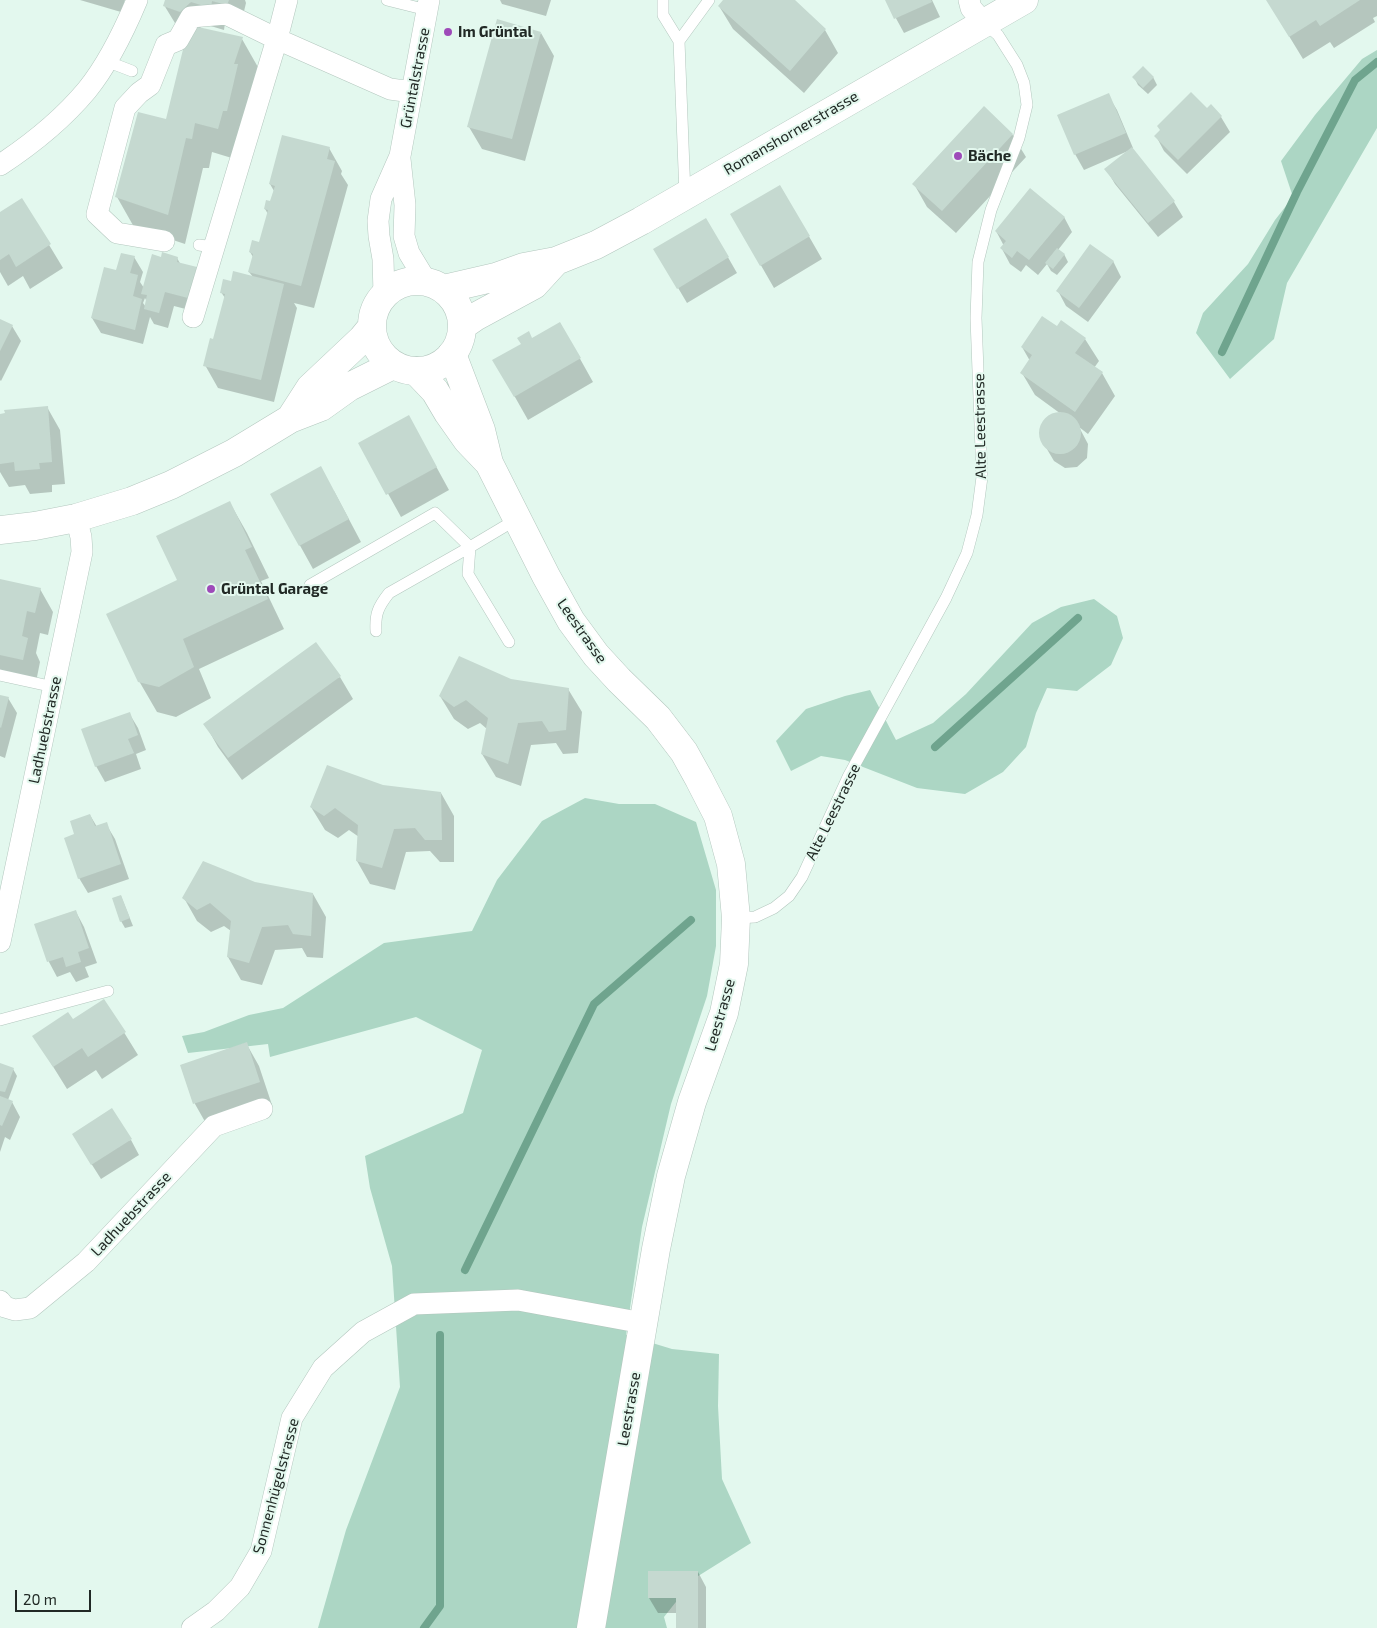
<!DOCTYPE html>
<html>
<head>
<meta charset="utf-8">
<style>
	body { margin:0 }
	#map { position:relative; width:1377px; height:1628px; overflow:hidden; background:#e3f8ee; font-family:"Exo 2",sans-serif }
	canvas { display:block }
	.scale { position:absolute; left:15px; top:1590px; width:76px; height:22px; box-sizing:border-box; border:2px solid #212925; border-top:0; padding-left:6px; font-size:15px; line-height:18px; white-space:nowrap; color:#212925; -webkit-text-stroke:4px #e3f8ee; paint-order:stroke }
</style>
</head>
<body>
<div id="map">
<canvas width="1377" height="1628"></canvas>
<div class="scale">20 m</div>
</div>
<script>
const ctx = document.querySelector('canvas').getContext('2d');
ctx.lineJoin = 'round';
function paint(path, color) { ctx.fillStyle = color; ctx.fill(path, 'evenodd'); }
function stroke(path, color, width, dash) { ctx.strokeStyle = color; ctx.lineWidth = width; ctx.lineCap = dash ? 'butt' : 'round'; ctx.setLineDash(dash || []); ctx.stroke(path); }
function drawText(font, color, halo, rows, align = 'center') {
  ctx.font = font + ' "Exo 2",sans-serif'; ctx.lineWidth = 4; ctx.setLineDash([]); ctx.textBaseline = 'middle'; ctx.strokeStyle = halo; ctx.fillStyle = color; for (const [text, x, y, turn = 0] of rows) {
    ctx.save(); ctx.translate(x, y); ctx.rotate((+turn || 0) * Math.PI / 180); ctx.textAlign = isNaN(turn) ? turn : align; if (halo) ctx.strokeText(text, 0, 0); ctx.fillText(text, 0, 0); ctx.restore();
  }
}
const green = new Path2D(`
	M1377,50v78l-90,155 -13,56 -44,40 -34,-46 7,-20 45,-49 27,-44 18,-23 -12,-36 34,-46 47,-56z
	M1094,599l23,17 6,22 -12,27 -34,26 -30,-3 -11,25 -10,34 -23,25 -38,22 -48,-6 -72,-28 -24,-4 -30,15 -15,-30 30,-32 39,-13 25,-6 26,50 37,-17 33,-29 66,-71 29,-16z
	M585,798l34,6h36l41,18 20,68v56l-9,50 -36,108 -29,123 -16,108 46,14 47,5 -1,52 4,73 29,64 -56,35 -31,39 3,11h-349l28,-98 54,-143 -8,-121 -22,-78 -5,-32 98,-43 19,-63 -66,-33 -146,40 -2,-13 -80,9 -6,-17 22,-4 45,-17 34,-7 101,-65 88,-12 25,-51 45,-59z`);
const shadow = new Path2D(`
	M80,0h45l-4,12z
	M166,0h79l1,3 -6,25 -15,-5 -1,7 -20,-6 -5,5 43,10 17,30 -24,90 -23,-7 -3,16h-6l-18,76 -51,-17 -17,-30 50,-76 22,-88 -11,-5 -14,-23z
	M500,0h51l-5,16 -44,-12z
	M724,0h69l32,30 13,23 -34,40 -71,-64 -14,-23z
	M886,0h46l8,17 -36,16z
	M1267,0h110v16l-4,2 2,4 -41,26 -4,-6 -27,17z
	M541,33l13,23 -29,105 -43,-12 -13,-22z
	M1134,77h19l4,8 -9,9 -10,-9z
	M1108,95l9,15 16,38 -1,1 42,53 9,15 -25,20 -43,-53 -9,-15 22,-18 -44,19 -9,-16 -16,-39z
	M1207,110l14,7 9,15 -43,42 -23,-23 -8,-15z
	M1012,134l14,23 -70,76 -29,-26 -13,-23z
	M329,148l13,23 -1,3 7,11 -34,123 -20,-5 3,5 -23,94 -56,-14 -13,-23 9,-25 11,-42 -4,-6 32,-15 -4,-5 4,-15 -3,-5 10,-8 8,-30 -3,-5 6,-6 3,-12 -4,-7z
	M780,186l42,73 -48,29 -42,-73z
	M22,200l41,68 -33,21 -7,-13 -15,10 -8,-14v-58z
	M1064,217l8,15 -14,18 6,4 4,8 -11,13 -6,-4 -4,-7 -9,11 -12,-10 -5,7 -11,-8 -8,-15 2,-3 -8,-15z
	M706,219l31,54 -50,30 -32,-54z
	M134,257l9,15 -3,10 4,6 17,-30h16l4,7 16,47 -23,-6 -6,22 -14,-4 -4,-7 -7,27 -42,-11 -9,-15 25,-46zM145,298l2,4 -1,5 -3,-4z
	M1113,261l8,16 -33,45 -22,-16 -8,-15z
	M0,320l12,6 9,15 -20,40 -1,-1z
	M560,323l33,59 -65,38 -34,-60z
	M1057,328l28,11 14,22 -5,7 8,5 13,23 -27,38 -9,-7 9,17 -1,14 -10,9 -12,1 -11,-7 -13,-22v-8l6,-12 5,-4 9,-1 -26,-19 -13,-22 8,-12 -8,-14z
	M47,407l13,23 5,54 -13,1v7l-22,2 -5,-9 -16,2 -9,-15v-57z
	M421,439l28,51 -48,27 -41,-74z
	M334,491l27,51 -48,27 -41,-74z
	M230,503l17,30 22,45 -8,3 23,48 -85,40 12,29 -35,19 -19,-5 -18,-31 40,-100z
	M0,581l40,8 13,23 -5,23 -8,-2 -4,20 4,9 -4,20 -36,-7z
	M340,677l13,22 -111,81 -24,-33 -13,-23z
	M511,680l57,9 14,23 -4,41 -15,1 -7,-11 -25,2 -10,41 -25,-9 -14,-23 5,-25 -7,-6 -12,6 -14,-10 -14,-23z
	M0,696l8,2 9,15 -12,45 -5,-2z
	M129,713l9,15 8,22 -10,4 5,15 -36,13 -9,-16z
	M441,793l13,23v46h-14l-10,-11 -24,1 -11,38 -25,-6 -13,-23 2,-24 -10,-7 -11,8 -13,-8 -14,-23z
	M90,815l7,12 9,-3 9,15 14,40 -41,14 -9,-15 -3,-43z
	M254,883l59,11 13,23 -3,41 -16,-1 -5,-9 -27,2 -13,35 -21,-5 -13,-23 3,-26 -7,-5 -13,6 -14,-11 -13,-23z
	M121,896l12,30 -8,2 -4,-7z
	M76,912l8,15 13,36 -12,4 4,10 -13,5 -6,-10 -13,5 -8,-15 -13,-37z
	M104,1000l34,55 -36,24 -6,-9 -29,19 -33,-53 38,-15z
	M246,1043l13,23 13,39 -64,22 -13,-23 -13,-39z
	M0,1064l13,5 4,7 -9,24 4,2 8,15 -10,23 -5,-3 -5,15z
	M131,1140l8,15 -38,24 -19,-30z
	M649,1572h49l8,15v41h-28v-15h-20l-9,-15z`);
const stream = new Path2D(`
	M1222,352l75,-160 58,-112 22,-18
	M935,747l143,-129
	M465,1270l129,-266 97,-84
	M424,1628l16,-22v-271`);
const building = new Path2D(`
	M165,0h64l-2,5 -15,-4 -1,7 -20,-6 -11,10 -17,-6z
	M723,0h72l31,29 -36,42 -72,-65z
	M885,0h46l1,2 -38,17z
	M1266,0h94l-40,26 -4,-6 -27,17z
	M497,19l44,13 -29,107 -45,-12z
	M189,25l54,12 -9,27h4l-11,47h-4l-5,18 -23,-6 -3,16 -6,-1 -18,77 -53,-18 23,-85 28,7z
	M1143,66l11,11 -11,11 -11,-11z
	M1191,92l16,16 4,-4 11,12 -44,44 -24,-24 6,-6 -3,-4z
	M1109,93l17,40 -52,22 -17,-40z
	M984,106l29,28 -71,77 -30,-27z
	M282,135l48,12 -3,12 8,2 -34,125 -53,-14 5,-18 -4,-2 3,-12 7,2 9,-32 -4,-1 2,-9 4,1 5,-15 -6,-2z
	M1132,147l43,54 -27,22 -44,-54z
	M780,185l30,51 -50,30 -30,-52z
	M1030,188l35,29 -36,43 -12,-9 -5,7 -12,-10 6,-7 -11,-10z
	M22,198l29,46 -35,23 -7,-13 -9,6v-48z
	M706,218l23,39 -52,32 -24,-40z
	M1090,244l24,17 -35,47 -23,-17z
	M1057,248l8,6 -12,15 -8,-6z
	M162,252l16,5 -1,5 20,5 -9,31 -23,-6 -6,21 -15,-4 3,-14 -6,-1 11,-40 9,3z
	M121,253l14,3 -5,17 8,2 -5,21 9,3 -7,31 -44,-12 13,-51 12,3z
	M233,271l51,13 -23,96 -58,-14 7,-28 3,1 12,-45 -5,-1 3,-14 8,2z
	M1042,316l15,10 4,-6 25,18 -11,15 28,19 -28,40 -55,-39 12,-18 -11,-8z
	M0,319l13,6 -13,26z
	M560,322l21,36 -67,39 -22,-37 29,-16 -4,-6 12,-7 3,7z
	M48,406l4,56 -13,1 1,6 -25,2 -1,-9 -14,2v-50l5,-1 -1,-3z
	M1039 433a21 21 0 1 1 42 0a21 21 0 1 1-42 0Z
	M409,415l28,52 -51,28 -28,-52z
	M321,466l28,53 -50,27 -29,-52z
	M230,501l22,46 -7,3 23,49 -85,40 11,28 -35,20 -21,-5 -32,-68 71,-34 -21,-44z
	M0,579l41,9 -6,25 -8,-2 -5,25 6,2 -5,22 -23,-5z
	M316,642l25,34 -113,82 -25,-34z
	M459,656l52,23 58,9 -3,42 -17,2 -7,-11 -24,2 -10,41 -27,-10 7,-36 -22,-18 -12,7 -15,-11z
	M0,695l9,2 -8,31 -1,-1z
	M130,712l8,23 -10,4 6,14 -39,14 -14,-38z
	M327,765l56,20 58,7 1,48h-17l-10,-12 -21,1 -12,39 -26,-7 2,-36 -23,-17 -11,8 -14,-9z
	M90,814l5,12 12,-4 14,42 -43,15 -14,-41 10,-4 -4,-13z
	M203,861l52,21 58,11 -2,43 -18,-2 -5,-9 -26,2 -13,36 -22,-6 4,-36 -21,-18 -13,7 -15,-12z
	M121,895l9,23 -10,4 -8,-24z
	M76,910l13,38 -11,4 3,10 -15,5 -3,-10 -16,5 -13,-38z
	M104,999l22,33 -38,25 -6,-9 -29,19 -21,-31 36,-24 5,7z
	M247,1042l13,40 -67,22 -13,-39z
	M0,1063l14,5 -9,24 -5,-1z
	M0,1096l13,5 -11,25 -2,-1z
	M112,1108l20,31 -41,26 -19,-31z
	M648,1571h50v57h-22v-30h-28z`);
const service = new Path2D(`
	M387,0l40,10
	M663,0v15l16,26
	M106,61l26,10
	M685,195l-6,-154 30,-41
	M199,245l7,1 10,-7
	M310,585l125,-72 35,34 -81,46c-11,14 -14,21 -13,38
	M509,642l-41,-68 2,-27 47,-28
	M0,675l54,12
	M736,918l19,-1 19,-9 15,-12 13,-19 46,-100 98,-179 21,-45 10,-38 5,-38 -6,-159 2,-56 13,-52 28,-72 8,-33 -3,-22 -7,-18 -19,-30 -14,-12
	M0,1020l108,-29`);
const minor = new Path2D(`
	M969,0l2,8 13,15
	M400,159l5,46 -1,31 5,17 17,28
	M0,165c32,-21 62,-45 87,-75 21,-26 37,-59 50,-90
	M164,241l-47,-8 -20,-19 28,-106 14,-15 11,-8 16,-40 12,-5 13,-23 35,-3 51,25 10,-39
	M384,294l-1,-35 -4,-23 -1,-15 3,-22 19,-43 29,-156
	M193,317l84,-278 113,50 22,3
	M0,942l82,-390 -1,-15 -5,-19
	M0,1301l5,6 10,3 15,-2 56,-46 128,-136 48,-17
	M192,1628l24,-17 24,-24 21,-36 31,-133 31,-50 40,-36 51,-28 104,-4 125,23`);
const tertiary = new Path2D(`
	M452,354l29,76 8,33 57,113 25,45 25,34 23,25 39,38 26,34 15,27 19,37 13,48 5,54 -2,46 -10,49 -32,89 -21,74 -15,73 -65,379
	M416,371l19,20 13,22 19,27 21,22`);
const secondary = new Path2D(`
	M372 326a45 45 0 1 1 90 0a45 45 0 1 1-90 0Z
	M444,289l52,-12 28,-10 32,-6 40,-16 45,-24 383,-221
	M462,326l13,-9 59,-32 22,-24
	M290,419l20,-31 52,-49 9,-11
	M0,530l35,-4 41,-8 56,-17 39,-16 63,-32 56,-34 31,-12 28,-20 44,-22`);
const markers = [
	[448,32,5,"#9e4ab9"],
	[958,156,5,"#9e4ab9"],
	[211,589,5,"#9e4ab9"]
];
const poiNames = [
	["Im Grüntal",458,32],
	["Bäche",968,156],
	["Grüntal Garage",221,589]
];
const streetNames = [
	["Grüntalstrasse",415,78,-79],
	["Romanshornerstrasse",791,133,-30],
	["Alte Leestrasse",980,426,-91],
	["Leestrasse",582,631,55],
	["Ladhuebstrasse",45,730,-78],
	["Alte Leestrasse",833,812,-64],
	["Leestrasse",720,1015,-74],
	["Ladhuebstrasse",131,1214,-47],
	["Leestrasse",629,1409,-80],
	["Sonnenhügelstrasse",276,1486,-75]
];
paint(green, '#acd6c4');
paint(shadow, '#0003');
stroke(stream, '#6fa48e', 8);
paint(building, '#c5d9d0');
stroke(service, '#b3c7be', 12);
stroke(minor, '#b3c7be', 22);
stroke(tertiary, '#b3c7be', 29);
stroke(secondary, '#b3c7be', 29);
stroke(service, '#fff', 11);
stroke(minor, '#fff', 21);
stroke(tertiary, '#fff', 28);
stroke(secondary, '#fff', 28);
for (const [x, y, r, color] of markers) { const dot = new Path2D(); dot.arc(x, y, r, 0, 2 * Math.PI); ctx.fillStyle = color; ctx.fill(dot); stroke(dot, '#e3f8ee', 2); }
drawText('bold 15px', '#212925', '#e3f8ee', poiNames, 'left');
drawText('15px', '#212925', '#e3f8ee', streetNames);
</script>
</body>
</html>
